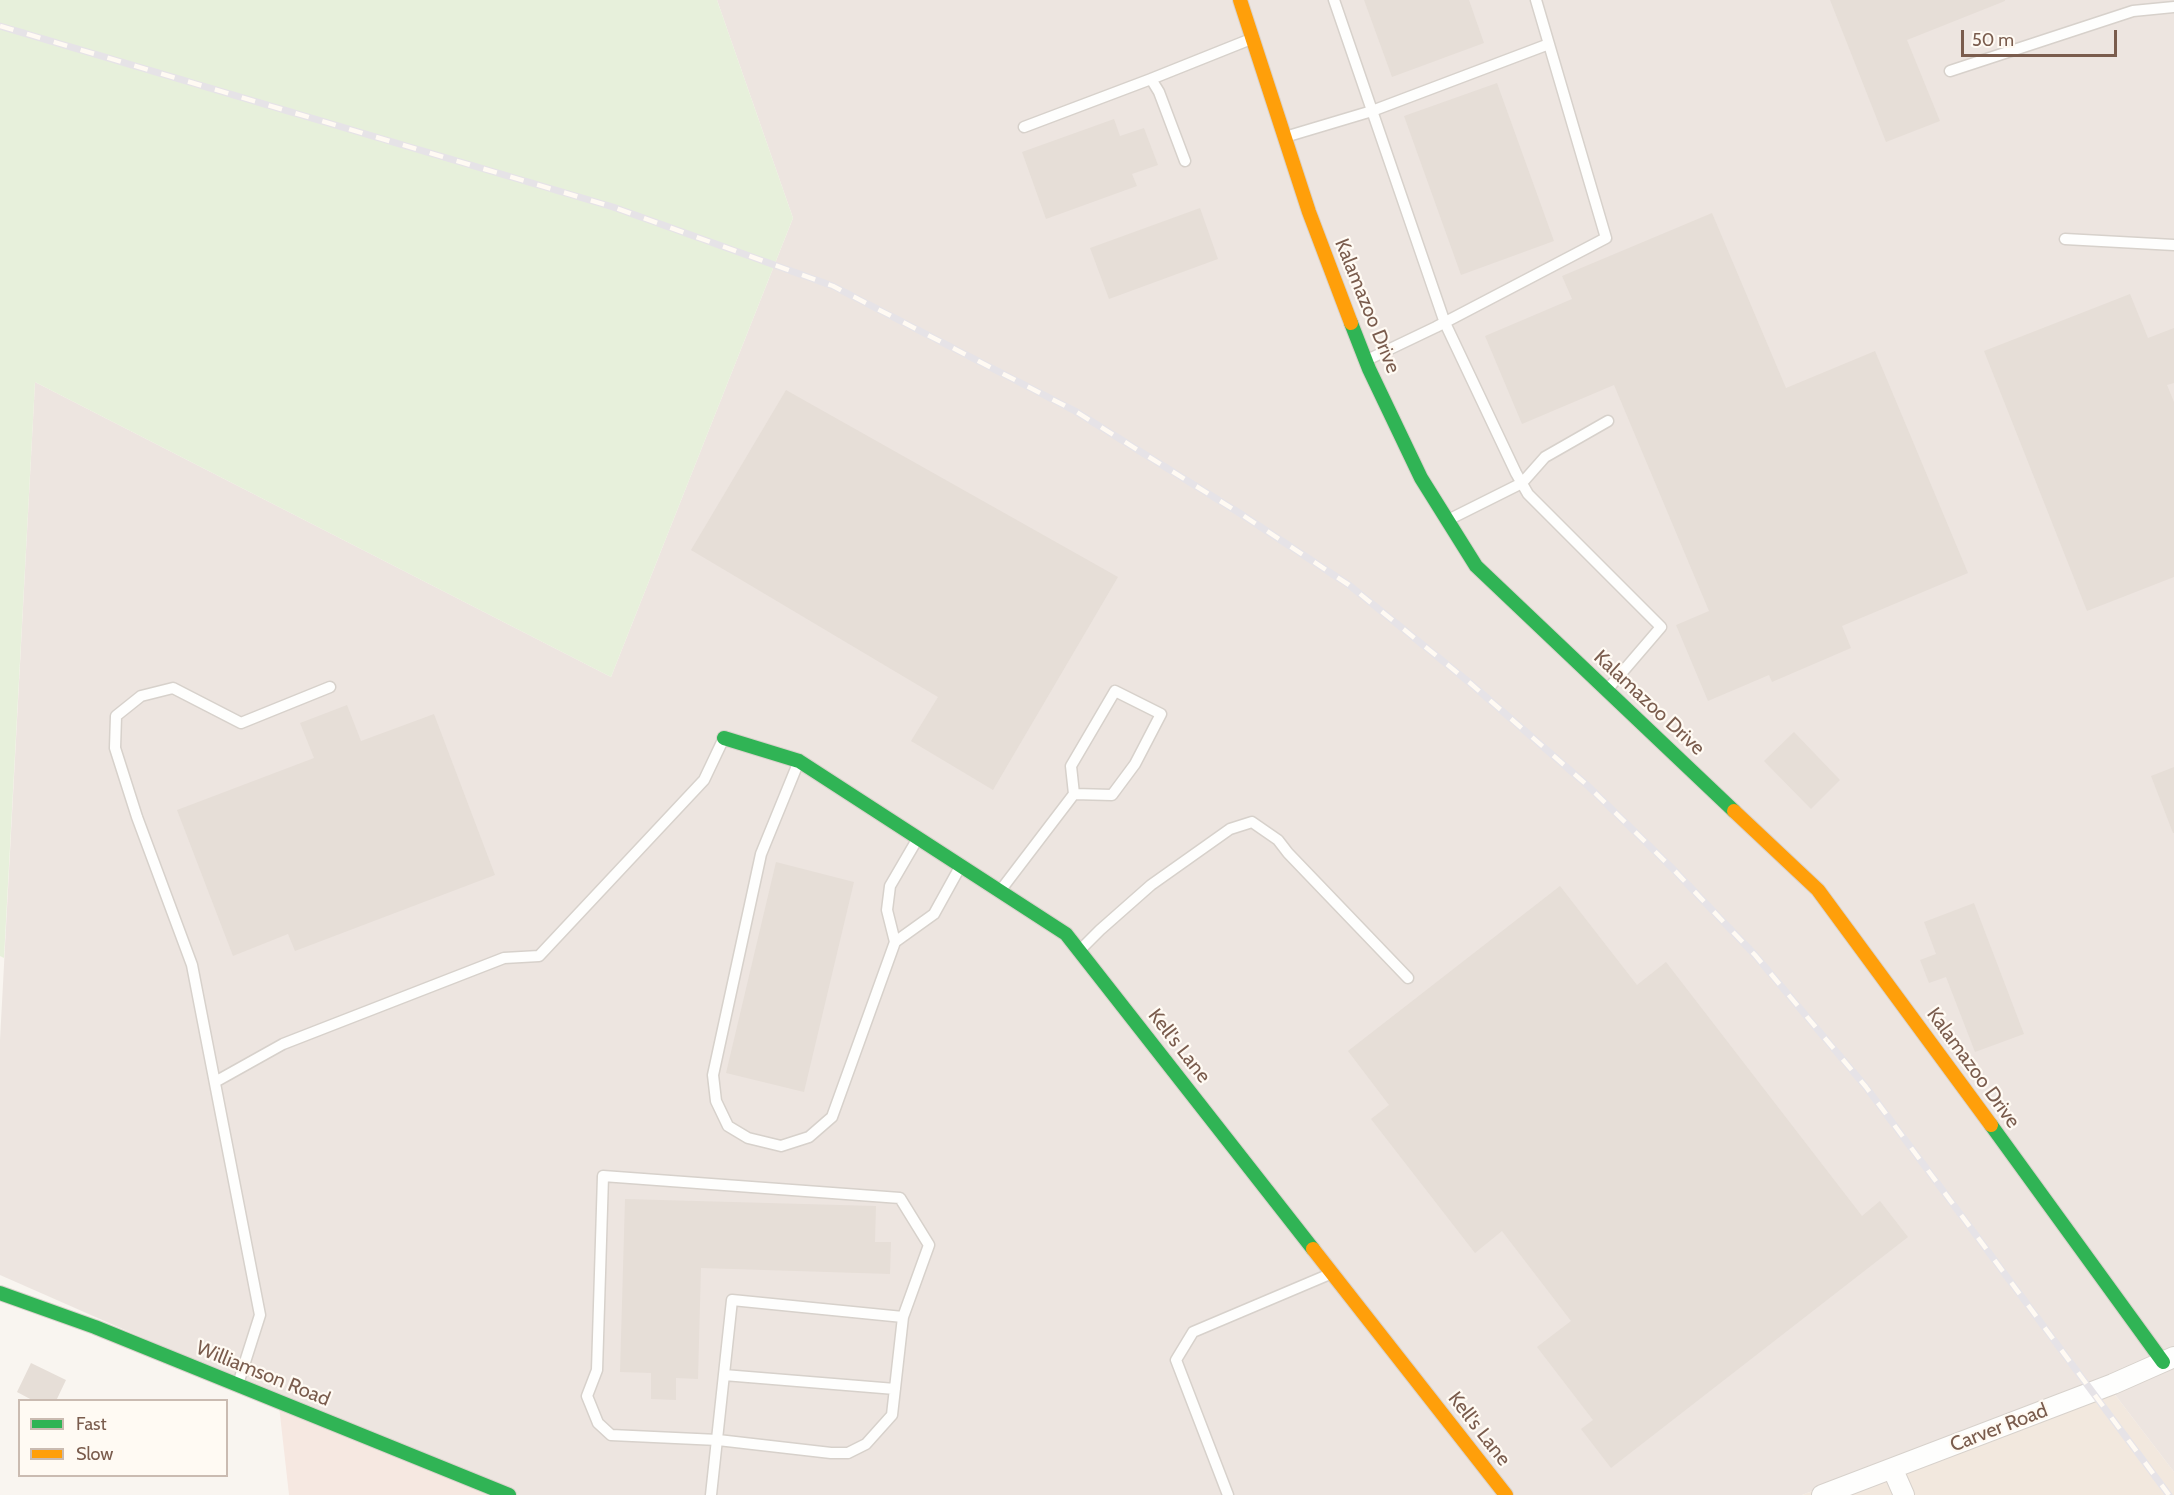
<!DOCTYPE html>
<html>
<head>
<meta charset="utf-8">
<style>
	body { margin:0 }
	#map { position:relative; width:2174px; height:1495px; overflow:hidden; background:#f9f5f0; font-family:Cabin,sans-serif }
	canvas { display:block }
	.legend { position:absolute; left:18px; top:1399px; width:210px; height:78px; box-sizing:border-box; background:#fffaf3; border:2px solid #cabbb1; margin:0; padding:8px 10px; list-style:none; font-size:18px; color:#7a5c4d }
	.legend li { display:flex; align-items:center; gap:12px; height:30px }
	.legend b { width:30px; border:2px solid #cabbb1 }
	.scale { position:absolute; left:1961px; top:30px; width:156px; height:27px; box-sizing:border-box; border:3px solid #7a5c4d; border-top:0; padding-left:8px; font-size:18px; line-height:21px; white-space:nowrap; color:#7a5c4d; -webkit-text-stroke:4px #fffaf3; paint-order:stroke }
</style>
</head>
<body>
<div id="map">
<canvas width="2174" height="1495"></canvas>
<ul class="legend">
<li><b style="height:8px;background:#30b455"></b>Fast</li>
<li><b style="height:8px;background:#ff9f0a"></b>Slow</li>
</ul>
<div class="scale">50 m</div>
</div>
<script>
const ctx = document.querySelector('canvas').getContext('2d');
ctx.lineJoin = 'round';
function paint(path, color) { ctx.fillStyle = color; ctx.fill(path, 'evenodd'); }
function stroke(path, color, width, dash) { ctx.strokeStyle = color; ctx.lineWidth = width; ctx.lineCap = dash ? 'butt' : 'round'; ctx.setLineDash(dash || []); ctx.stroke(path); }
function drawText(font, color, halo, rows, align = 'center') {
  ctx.font = font + ' Cabin,sans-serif'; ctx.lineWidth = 4.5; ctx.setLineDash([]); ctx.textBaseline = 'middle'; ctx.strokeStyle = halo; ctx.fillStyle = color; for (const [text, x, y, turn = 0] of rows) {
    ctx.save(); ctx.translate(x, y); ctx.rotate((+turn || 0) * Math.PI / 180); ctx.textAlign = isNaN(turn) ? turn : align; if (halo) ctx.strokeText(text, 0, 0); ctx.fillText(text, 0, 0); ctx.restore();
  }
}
const residential = new Path2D(`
	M2103,1379l71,93v23h-372z`);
const commercial = new Path2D(`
	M278,1397l222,98h-211z`);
const industrial = new Path2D(`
	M717,0h1457v1472l-71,-93 -301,116h-1302l-500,-220v-235l35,-658 576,295 182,-459z`);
const green = new Path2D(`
	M0,0h717l76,218 -182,459 -576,-295 -31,576 -4,-2z`);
const building = new Path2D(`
	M1364,0h105l15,43 -92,34z
	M1830,0h175v1l-98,39 33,81 -54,21z
	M1497,83l57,158 -93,34 -57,-159z
	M1114,119l6,17 24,-8 14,37 -26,9 5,12 -91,33 -24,-67z
	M1200,208l18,51 -109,40 -19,-51z
	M1712,213l74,175 89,-37 93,222 -126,53 9,22 -79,34 -3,-7 -61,26 -32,-76 33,-14 -95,-226 -92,39 -37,-88 87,-37 -10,-23z
	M2130,294l18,44 26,-10v55l-7,2 7,17v175l-87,34 -103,-260z
	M786,390l332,187 -125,213 -82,-49 27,-44 -247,-147z
	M347,705l14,36 73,-27 61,161 -200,76 -7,-17 -55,22 -56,-146 137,-52 -14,-35z
	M1794,732l46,48 -29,29 -47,-48z
	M2174,767v66h-1l-22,-57z
	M776,862l78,20 -50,210 -78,-19z
	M1560,886l77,99 29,-23 196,254 18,-15 28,36 -297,231 -30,-39 12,-9 -56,-73 34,-26 -69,-90 -27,22 -104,-134 18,-14 -41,-54z
	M1974,903l50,131 -49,18 -29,-75 -17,6 -9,-23 16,-6 -12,-32z
	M625,1199l251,7 -1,36h16l-1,32 -189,-6 -3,111 -22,-1v22l-25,-1v-26l-31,-1z
	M31,1363l35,17 -10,21h-22l-17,-9z`);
const lane = new Path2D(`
	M1334,0l111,323 71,150 12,21 133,133 -54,63
	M1950,71l183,-60 41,-4
	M1151,79l100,-40
	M1024,127l127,-48 8,13 26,69
	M1285,137l87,-26 177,-67
	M2065,239l109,6
	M1367,360l69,-33 170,-89 -70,-238
	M1448,520l74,-37 23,-26 63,-36
	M799,761l-38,93 -48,221 3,26 12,25 20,12 33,8 28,-9 23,-20 63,-175
	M918,838l-28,48 -3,24 8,32 39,-28 26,-47
	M1000,891l74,-97 -3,-28 44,-75 46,23 -26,50 -23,31 -38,-1
	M1079,951l21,-21 51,-45 79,-56 22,-7 26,18 10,13 120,125
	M215,1082l68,-38 221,-86 35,-2 165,-176 19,-40
	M603,1176l297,22 29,47 -26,72 -11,98 -26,29 -18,9h-17l-113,-13 -107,-5 -13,-12 -11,-27 10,-26z
	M724,1375l171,14
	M238,1384l22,-69 -68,-350 -55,-148 -22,-69 1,-32 25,-20 32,-8 68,35 89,-36
	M711,1495l21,-195 171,17
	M1228,1495l-52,-135 17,-28 137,-58`);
const street = new Path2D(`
	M1893,1470l11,25
	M1822,1495l291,-111 61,-27`);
const fast = new Path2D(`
	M1351,323l18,46 52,109 55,88 258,245
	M724,738l75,23 267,173 247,315
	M1991,1125l172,237
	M0,1293l95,34 414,168`);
const slow = new Path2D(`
	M1240,0l69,212 42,111
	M1734,811l84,79 173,235
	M1313,1249l193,246`);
const rail = new Path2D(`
	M0,26l613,181 220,79 242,125 166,103 108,71 121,98 117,102 86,84 82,86 111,132 303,408`);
const streetNames = [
	["Kalamazoo Drive",1367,306,68],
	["Kalamazoo Drive",1649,703,43],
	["Kell's Lane",1179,1046,52],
	["Kalamazoo Drive",1973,1068,54],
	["Williamson Road",263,1374,22],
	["Carver Road",1999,1428,-21],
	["Kell's Lane",1479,1429,52]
];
paint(residential, '#f2e8de');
paint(commercial, '#f6e8e1');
paint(industrial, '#ede5e0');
paint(green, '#e7f0db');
paint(building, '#e6ded7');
stroke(lane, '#d7d1cb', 13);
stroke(street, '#d7d1cb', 22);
stroke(fast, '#d9d2cb', 16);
stroke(slow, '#d9d2cb', 16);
stroke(lane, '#fefefd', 10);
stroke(street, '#fefefd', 20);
stroke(fast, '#30b455', 14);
stroke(slow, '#ff9f0a', 14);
stroke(rail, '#e6e3e7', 7);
stroke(rail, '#fffaf3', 4.5, [14]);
drawText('20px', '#7a5c4d', '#fffaf3', streetNames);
</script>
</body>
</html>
